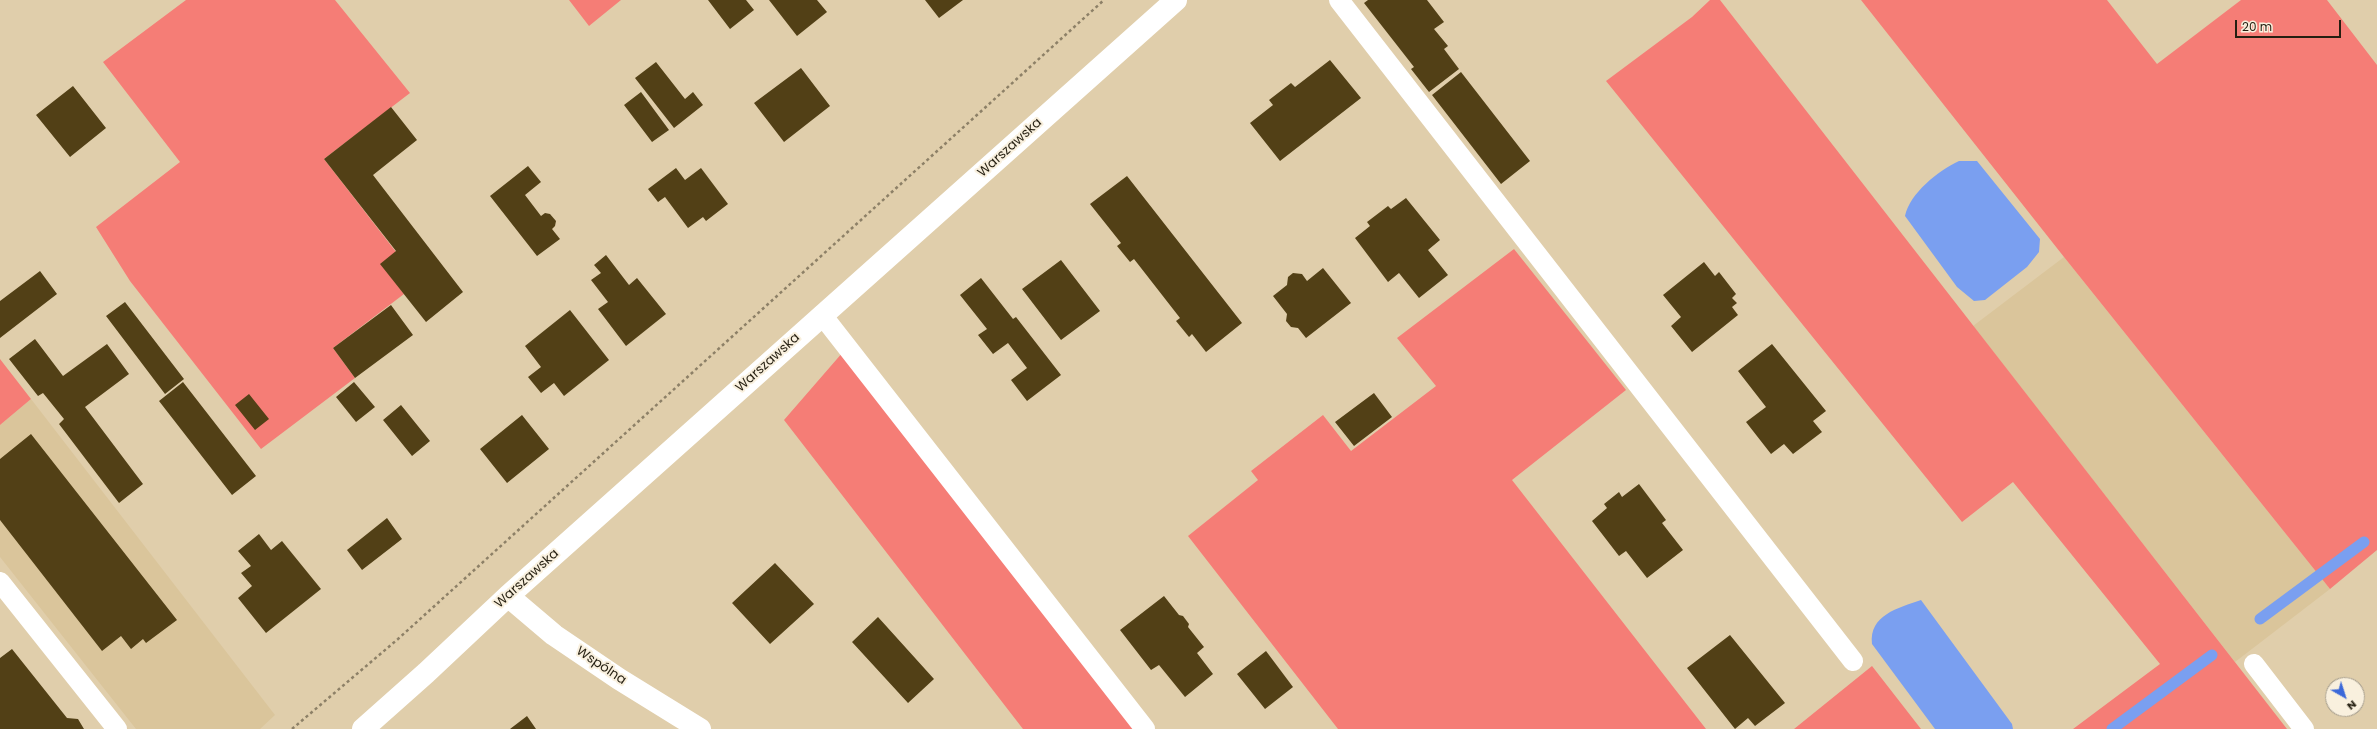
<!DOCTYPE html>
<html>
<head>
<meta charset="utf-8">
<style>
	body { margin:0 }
	#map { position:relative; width:2377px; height:729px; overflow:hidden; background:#e0ceab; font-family:Poppins,sans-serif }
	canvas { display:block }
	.north { position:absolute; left:2325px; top:677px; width:40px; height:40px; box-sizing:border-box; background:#f9f0de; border:1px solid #a49c8c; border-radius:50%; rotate:141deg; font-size:11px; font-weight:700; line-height:16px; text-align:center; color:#251f11 }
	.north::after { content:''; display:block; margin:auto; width:14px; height:18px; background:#3b68d9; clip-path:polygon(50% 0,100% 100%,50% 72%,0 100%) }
	.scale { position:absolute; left:2235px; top:20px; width:106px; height:18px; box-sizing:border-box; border:2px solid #251f11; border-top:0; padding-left:5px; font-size:12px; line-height:14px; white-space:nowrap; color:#251f11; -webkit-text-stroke:3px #f9f0de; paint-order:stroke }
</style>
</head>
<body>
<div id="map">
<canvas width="2377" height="729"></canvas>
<div class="north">N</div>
<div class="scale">20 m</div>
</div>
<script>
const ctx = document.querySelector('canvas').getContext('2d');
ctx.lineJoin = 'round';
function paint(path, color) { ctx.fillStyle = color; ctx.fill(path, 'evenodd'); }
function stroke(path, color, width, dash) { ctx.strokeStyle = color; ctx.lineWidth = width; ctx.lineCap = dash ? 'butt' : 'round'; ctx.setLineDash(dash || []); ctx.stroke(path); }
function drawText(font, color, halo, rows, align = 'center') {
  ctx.font = font + ' Poppins,sans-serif'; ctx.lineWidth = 4; ctx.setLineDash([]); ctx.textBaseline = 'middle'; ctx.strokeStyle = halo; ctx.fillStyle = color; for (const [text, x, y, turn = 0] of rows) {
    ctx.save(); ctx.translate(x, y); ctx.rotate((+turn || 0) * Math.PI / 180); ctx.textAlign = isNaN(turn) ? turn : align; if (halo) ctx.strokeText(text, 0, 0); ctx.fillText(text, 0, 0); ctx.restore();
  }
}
const built = new Path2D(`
	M2064,257l266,332 -95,73 -262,-336z
	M31,399l244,316 -15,14h-124l-136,-172v-132z`);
const green = new Path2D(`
	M186,0h149l75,93 -86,66 72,93 -15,12 23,30 -71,54 22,30 -94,71 -131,-168 -34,-54 84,-65 -77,-100z
	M569,0h52l-32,26z
	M1710,0h10l567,729h-214l87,-65 -147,-182 -51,40 -356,-441 86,-64z
	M1861,0h246l50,64 84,-64h86l50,65v485l-47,39 -266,-332z
	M1514,249l112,141 -114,90 194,249h-368l-150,-193 70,-56 -7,-9 72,-56 28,36 85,-65 -39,-48z
	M843,352l294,377h-114l-239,-309z
	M0,359l31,40 -31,26z
	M1872,666l49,63h-127z`);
const water = new Path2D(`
	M1959,161h18l63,78 -1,13 -12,15 -42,33 -11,1 -17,-14 -52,-71c5,-23 33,-45 54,-55z
	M1921,600l91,124 1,5h-78l-63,-85c-3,-29 26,-36 49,-44z`);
const stream = new Path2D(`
	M2260,619l104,-77
	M2112,729l100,-74`);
const building = new Path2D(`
	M708,0h38l8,10 -24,19z
	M769,0h48l10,12 -30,24z
	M925,0h38l-24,18z
	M1368,0h59l17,22 -10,7 14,17 -4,3 15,20 -30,23 -18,-23 3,-2 -50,-64z
	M1330,60l31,38 -81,63 -30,-38 23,-18 -4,-5 22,-17 4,4z
	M656,62l29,37 8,-7 10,13 -29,23 -39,-50z
	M801,68l29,38 -46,36 -30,-39z
	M1461,72l69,89 -29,23 -69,-89z
	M73,86l33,42 -36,29 -34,-42z
	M641,92l28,38 -17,12 -28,-37z
	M391,107l26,33 -44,35 90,117 -37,30 -46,-58 16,-13 -72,-92z
	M528,166l13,16 -16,13 16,21 4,-3 5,1 6,7 -1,5 -3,3 8,10 -23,17 -47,-60z
	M676,168l9,12 16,-12 27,36 -22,17 -3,-4 -15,11 -23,-31 -7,5 -10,-13z
	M1127,176l115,147 -36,29 -14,-18 -3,3 -13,-16 4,-3 -46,-59 -4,3 -13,-16 4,-3 -31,-39z
	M1406,198l34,42 -12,10 20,25 -29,23 -20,-25 -11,9 -33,-44 15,-12 -3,-4 21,-16 3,3z
	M606,255l23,30 8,-7 29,36 -40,32 -28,-37 10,-7 -17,-22 10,-7 -7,-8z
	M1061,260l39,51 -39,29 -39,-51z
	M1704,262l11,14 4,-4 17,22 -4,4 5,5 -5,4 6,8 -46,37 -21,-26 10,-9 -18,-22z
	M1323,268l28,35 -45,35 -8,-10 -7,-1 -5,-6 1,-7 -14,-18 14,-11 1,-8 5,-4 9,1 5,7z
	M40,271l17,23 -57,44v-37z
	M981,278l32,41 3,-2 45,58 -34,26 -16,-21 16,-12 -19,-25 -15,11 -15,-19 9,-6 -27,-34z
	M125,302l59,77 -19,15 -59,-78z
	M391,305l22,30 -58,43 -22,-30z
	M570,310l39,50 -45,36 -10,-13 -13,10 -13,-16 13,-10 -16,-21z
	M35,339l28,37 44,-32 22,30 -44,33 58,77 -24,19 -60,-79 5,-5 -21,-26 -5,3 -29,-37z
	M1772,344l54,67 -13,10 9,11 -29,22 -9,-10 -13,10 -25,-32 20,-15 -28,-36z
	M183,382l73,94 -24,19 -73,-94z
	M354,382l21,25 -19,15 -20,-25z
	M1374,393l18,24 -38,29 -19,-24z
	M249,394l20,25 -14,11 -20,-25z
	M401,405l29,36 -18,15 -29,-36z
	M522,415l27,34 -42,34 -27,-34z
	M31,434l146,186 -31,23 -3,-4 -12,10 -10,-13 -19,15 -102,-131v-61z
	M1639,484l27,36 -4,3 21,27 -36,28 -21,-27 -7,5 -27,-35 15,-13 -3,-4 15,-12 3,5z
	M387,518l15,21 -40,31 -15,-20z
	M259,534l12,16 11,-9 39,48 -55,44 -28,-35 14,-12 -11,-13 10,-7 -13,-15z
	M775,563l39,41 -44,40 -38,-41z
	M1164,596l15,19 4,1 6,8 -1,3 16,20 -7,6 16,21 -28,23 -26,-32 -8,5 -31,-40z
	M878,617l56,62 -26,24 -56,-61z
	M1730,635l55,68 -30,23 -7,-8 -13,11 -48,-61z
	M12,649l55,69 11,1 6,10h-84v-71z
	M1266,651l27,36 -28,22 -28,-35z
	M527,716l9,13h-26z`);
const path = new Path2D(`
	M292,729l106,-90 706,-639`);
const lane = new Path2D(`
	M1339,0l514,661
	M822,315l323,414
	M0,582l117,147
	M2254,664l50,65`);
const secondary = new Path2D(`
	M508,596l46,39 65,44 81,50
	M363,729l63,-56 82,-77 668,-596`);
const streetNames = [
	["Warszawska",1010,148,-42],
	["Warszawska",768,363,-42],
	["Warszawska",527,579,-42],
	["Wspólna",601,666,34]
];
paint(built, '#dac59b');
paint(green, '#f57d76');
paint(water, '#7a9ff0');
stroke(stream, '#7a9ff0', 11);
paint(building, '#524016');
stroke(path, '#8d8067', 2.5, [3, 3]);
stroke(lane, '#fff', 20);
stroke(secondary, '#fff', 22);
drawText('13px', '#251f11', '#f9f0de', streetNames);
</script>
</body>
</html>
